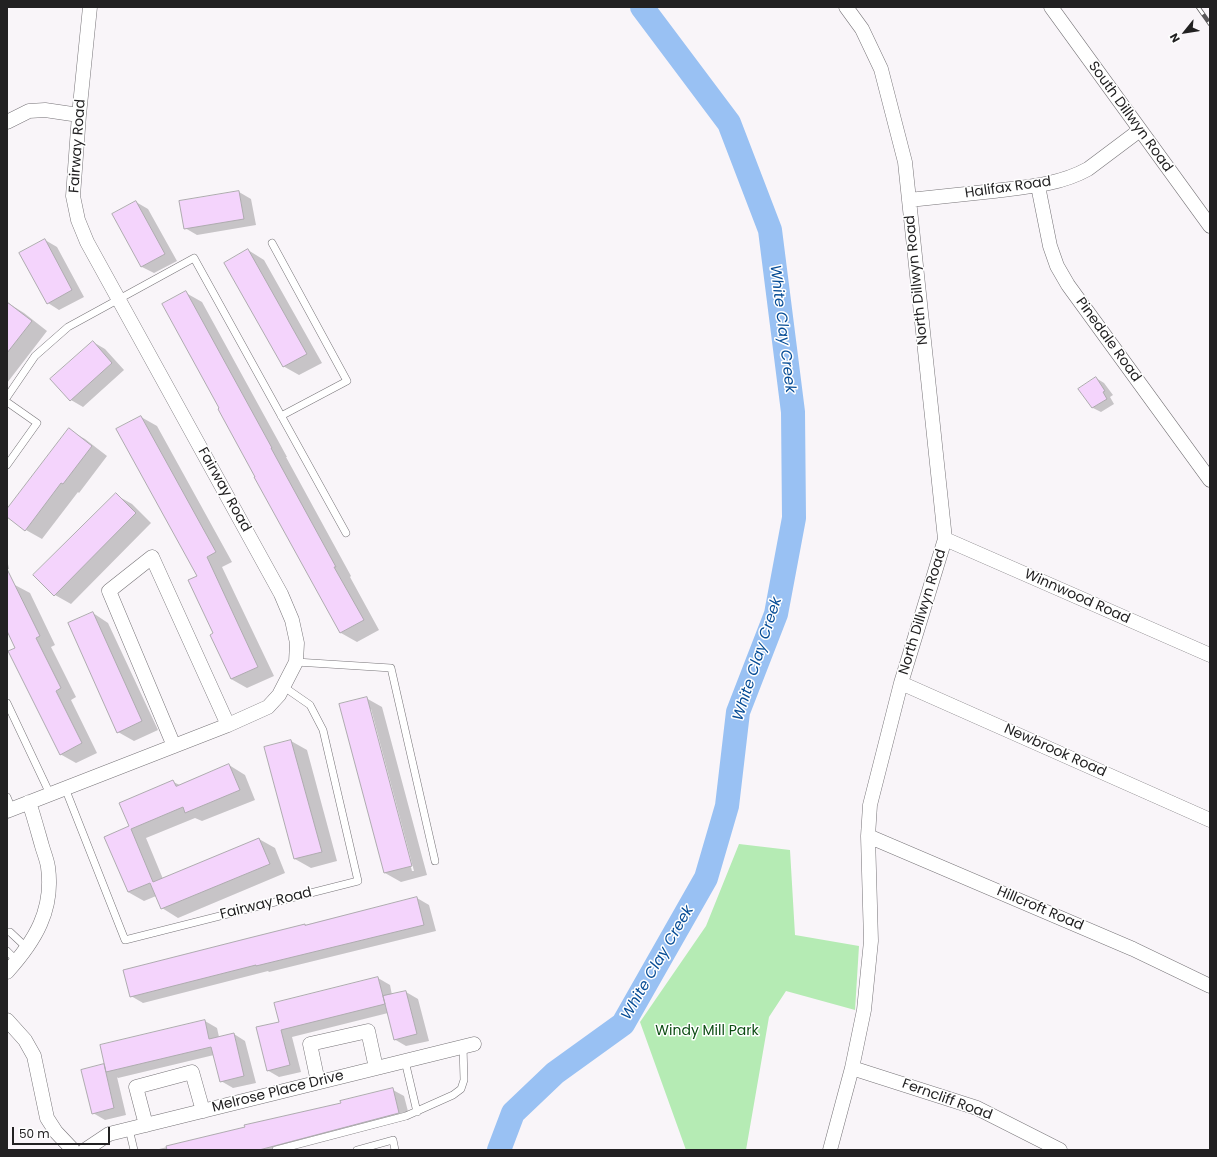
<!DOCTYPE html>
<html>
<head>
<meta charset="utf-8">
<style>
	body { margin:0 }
	#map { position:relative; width:1217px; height:1157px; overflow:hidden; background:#f9f5f9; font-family:Poppins,sans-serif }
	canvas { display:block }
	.frame { position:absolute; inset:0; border:8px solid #222122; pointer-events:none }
	.north { position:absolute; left:1165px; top:12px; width:40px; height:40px; -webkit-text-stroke:3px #fff; paint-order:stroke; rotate:240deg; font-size:11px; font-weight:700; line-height:16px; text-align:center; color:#222122 }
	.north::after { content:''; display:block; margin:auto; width:14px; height:18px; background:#222122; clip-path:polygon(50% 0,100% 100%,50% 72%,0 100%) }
	.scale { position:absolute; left:12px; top:1127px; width:98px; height:18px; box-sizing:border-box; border:2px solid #222122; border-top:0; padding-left:5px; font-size:12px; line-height:14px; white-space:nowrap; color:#222122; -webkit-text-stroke:3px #fff; paint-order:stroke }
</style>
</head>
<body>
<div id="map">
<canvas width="1217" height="1157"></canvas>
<div class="frame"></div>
<div class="north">N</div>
<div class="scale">50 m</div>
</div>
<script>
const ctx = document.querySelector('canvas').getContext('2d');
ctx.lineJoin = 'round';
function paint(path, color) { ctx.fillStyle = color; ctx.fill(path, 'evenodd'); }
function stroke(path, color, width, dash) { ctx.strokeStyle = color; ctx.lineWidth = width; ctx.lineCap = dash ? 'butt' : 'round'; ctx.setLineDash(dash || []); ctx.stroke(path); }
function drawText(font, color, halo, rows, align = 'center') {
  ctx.font = font + ' Poppins,sans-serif'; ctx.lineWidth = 3; ctx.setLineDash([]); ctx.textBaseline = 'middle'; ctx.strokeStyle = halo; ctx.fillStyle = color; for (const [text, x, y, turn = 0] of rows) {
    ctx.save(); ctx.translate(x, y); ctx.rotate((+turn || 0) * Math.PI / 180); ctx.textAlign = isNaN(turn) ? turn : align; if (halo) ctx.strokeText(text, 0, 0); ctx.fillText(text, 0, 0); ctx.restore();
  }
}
const green = new Path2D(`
	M739,844l51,6 5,85 64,11 -4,64 -69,-19 -17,26 -23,133h-60l-46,-128 66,-96z`);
const shadow = new Path2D(`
	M239,192l12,7 5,26 -59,10 -12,-7 -4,-26z
	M136,202l12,7 29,52 -23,12 -12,-6 -29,-52z
	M45,240l12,7 27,50 -25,13 -11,-7z
	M248,250l16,10 58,103 -23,12 -16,-9z
	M186,293l16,9 85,155h-1l65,119 -1,1 29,53 -22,12 -16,-9 -86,-156 -34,-69z
	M8,303l16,10 23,18 -40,52z
	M93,342l12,7 19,21 -41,37 -12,-7z
	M1096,378l8,5 9,12 -3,2 4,7 -13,8 -8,-4 -14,-19z
	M141,417l16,9 75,136 -10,5 52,109 -27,12 -16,-9 -16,-46 -17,-57z
	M69,430l16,9 22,17 -28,37 -1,-1 -36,47 -16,-9 -19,-14v-5z
	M116,495l16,9 19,19 -80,81 -16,-9z
	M7,559l2,10h-2z
	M13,584l17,9 25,52 -4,2 25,50 -5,3 26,53 -21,10 -16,-9 -53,-125v-44z
	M93,613l15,10 50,107 -24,11 -16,-9z
	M366,698l16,9 45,168 -26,7 -16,-9zM369,709h2l43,162h-2z
	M291,741l16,9 30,111 -26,7 -16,-9z
	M229,765l16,10 10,25 -53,21 -7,-3 -49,20 17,41 96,-40 16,9 10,25 -107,45 -16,-10 -6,-12 -12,5 -16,-9 3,-65 42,-45 7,3z
	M417,898l12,7 7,26 -167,41 -1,-1 -125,32 -12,-7 175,-70z
	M378,978l12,7 2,10 14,-3 12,7 11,42 -23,5 -12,-7 -6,-26 -96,24 9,35 -22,5 -12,-7 13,-48z
	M205,1021l12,7 2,9 15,-3 11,7 11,42 -23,5 -12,-7 -7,-26 -96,23 -1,-1 9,38 -21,5 -12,-7 11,-48 2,2z
	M393,1090l11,6 6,23 -117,31h-138l187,-46z`);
const river = new Path2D(`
	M499,1150l14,-37 42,-40 68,-49 83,-146 21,-72 11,-94 38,-98 18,-96 -1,-106 -23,-182 -41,-107 -87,-116`);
const building = new Path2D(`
	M239,191l5,28 -60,10 -5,-28z
	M136,201l29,53 -24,13 -29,-53z
	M45,239l27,51 -25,14 -28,-51z
	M248,249l59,105 -24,13 -59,-104z
	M186,291l86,157h-1l65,119h-2l30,53 -24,13 -86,-156h1l-37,-68 1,-1 -57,-104z
	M7,302l25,19 -25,32z
	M93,341l19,22 -42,38 -20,-22z
	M1096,377l9,14 -2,1 4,7 -15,9 -14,-19z
	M141,416l75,136 -9,5 51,110 -27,12 -21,-44 3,-2 -25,-53 9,-4 -81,-147z
	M69,428l23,18 -29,38 -2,-1 -36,48 -18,-14v-8z
	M116,493l20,20 -82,83 -21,-21z
	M7,569l33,67 -4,2 25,50 -5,3 26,52 -22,12 -52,-104 7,-3 -8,-17z
	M93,612l49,109 -25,12 -49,-110z
	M367,697l45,169 -28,7 -45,-169z
	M291,740l31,112 -28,7 -30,-112z
	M229,764l11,26 -55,23 -2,-6 -52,22 22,53 106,-44 11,26 -109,45 -11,-26 -22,9 -24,-55 25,-11 -10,-23 54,-23 3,6z
	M417,897l7,28 -168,41v-1l-126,32 -7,-27 126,-32 56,-14v1z
	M378,977l7,27 -104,26 9,35 -23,6 -11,-44 23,-5 -5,-19z
	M406,991l11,43 -23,6 -11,-44z
	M205,1020l4,19 25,-6 10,43 -24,6 -9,-35 -105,25 -6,-27z
	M104,1064l10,44 -22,6 -11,-44z
	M393,1088l6,25 -140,37h-92l-1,-4 79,-19 -1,-2 97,-22 -1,-2z`);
const lane = new Path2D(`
	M272,243l75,138 -66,35
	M7,397l28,-41 33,-29 126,-69 152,275
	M7,402l30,21 -30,42
	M296,662l95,6 44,193
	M7,703l43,91
	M65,788l60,152 233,-59 -35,-151 -13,-25 -26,-18
	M7,797l5,12
	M7,932h3l17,16
	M7,951l10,10
	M405,1061l12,51
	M129,1129l5,21
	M276,1150l130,-34 47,-21 8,-6 3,-9 -1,-34
	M357,1150l36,-10 2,10`);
const street = new Path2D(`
	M1051,7l159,219
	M7,122l22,-11 16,-1 34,5
	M1038,186l12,60 7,20 11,19 142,195
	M909,200c28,-3 56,-6 85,-9 32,-4 65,-6 94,-22l52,-39
	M945,539l265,116
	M901,683l309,137
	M174,746l-65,-155 43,-34 76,168
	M7,811l221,-86 40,-18 11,-12 17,-33 1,-19 -5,-23 -11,-26 -194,-352 -9,-22 -5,-24 6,-81 11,-108
	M868,836l265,113 77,37
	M7,972c28,-31 47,-62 41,-105 -1,-7 -4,-14 -6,-21 -4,-14 -8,-29 -13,-44
	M7,1020l18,20 9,16 13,62 9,14 17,18
	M852,1068l125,40 83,42
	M318,1082l-8,-38 58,-13 8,37
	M146,1125l-10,-38 56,-15 11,39
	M85,1150l24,-16 365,-90
	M830,1150l22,-82 12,-58 7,-69 -3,-105 2,-31 31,-122 44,-144 -40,-377 -24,-93 -19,-40 -16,-22`);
const rail = new Path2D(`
	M1198,7l12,17`);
const streetNames = [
	["South Dillwyn Road",1130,117,54],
	["Fairway Road",78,146,-86],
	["Halifax Road",1008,188,-8],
	["North Dillwyn Road",917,280,-96],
	["Pinedale Road",1108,340,54],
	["Fairway Road",224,490,61],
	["Winnwood Road",1077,597,24],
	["North Dillwyn Road",923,612,-73],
	["Newbrook Road",1055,751,24],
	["Fairway Road",266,904,-14],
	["Hillcroft Road",1040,909,23],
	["Melrose Place Drive",278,1092,-14],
	["Ferncliff Road",947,1100,20]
];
const parkNames = [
	["Windy Mill Park",707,1031]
];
const waterNames = [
	["White Clay Creek",782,329,83],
	["White Clay Creek",758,659,-72],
	["White Clay Creek",658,963,-60]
];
paint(green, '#b5ebb4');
paint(shadow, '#0003');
stroke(river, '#99c1f3', 24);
paint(building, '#f4d4fc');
stroke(building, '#aeabaf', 1);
stroke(lane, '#777478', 8);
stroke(street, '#777478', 15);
stroke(lane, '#fff', 7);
stroke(street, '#fff', 14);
stroke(rail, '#5a585a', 4.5);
stroke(rail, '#fff', 3, [9]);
drawText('14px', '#222122', '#fff', streetNames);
drawText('14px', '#0d4d14', '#fff', parkNames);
drawText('italic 15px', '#074d96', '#fff', waterNames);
</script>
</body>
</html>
